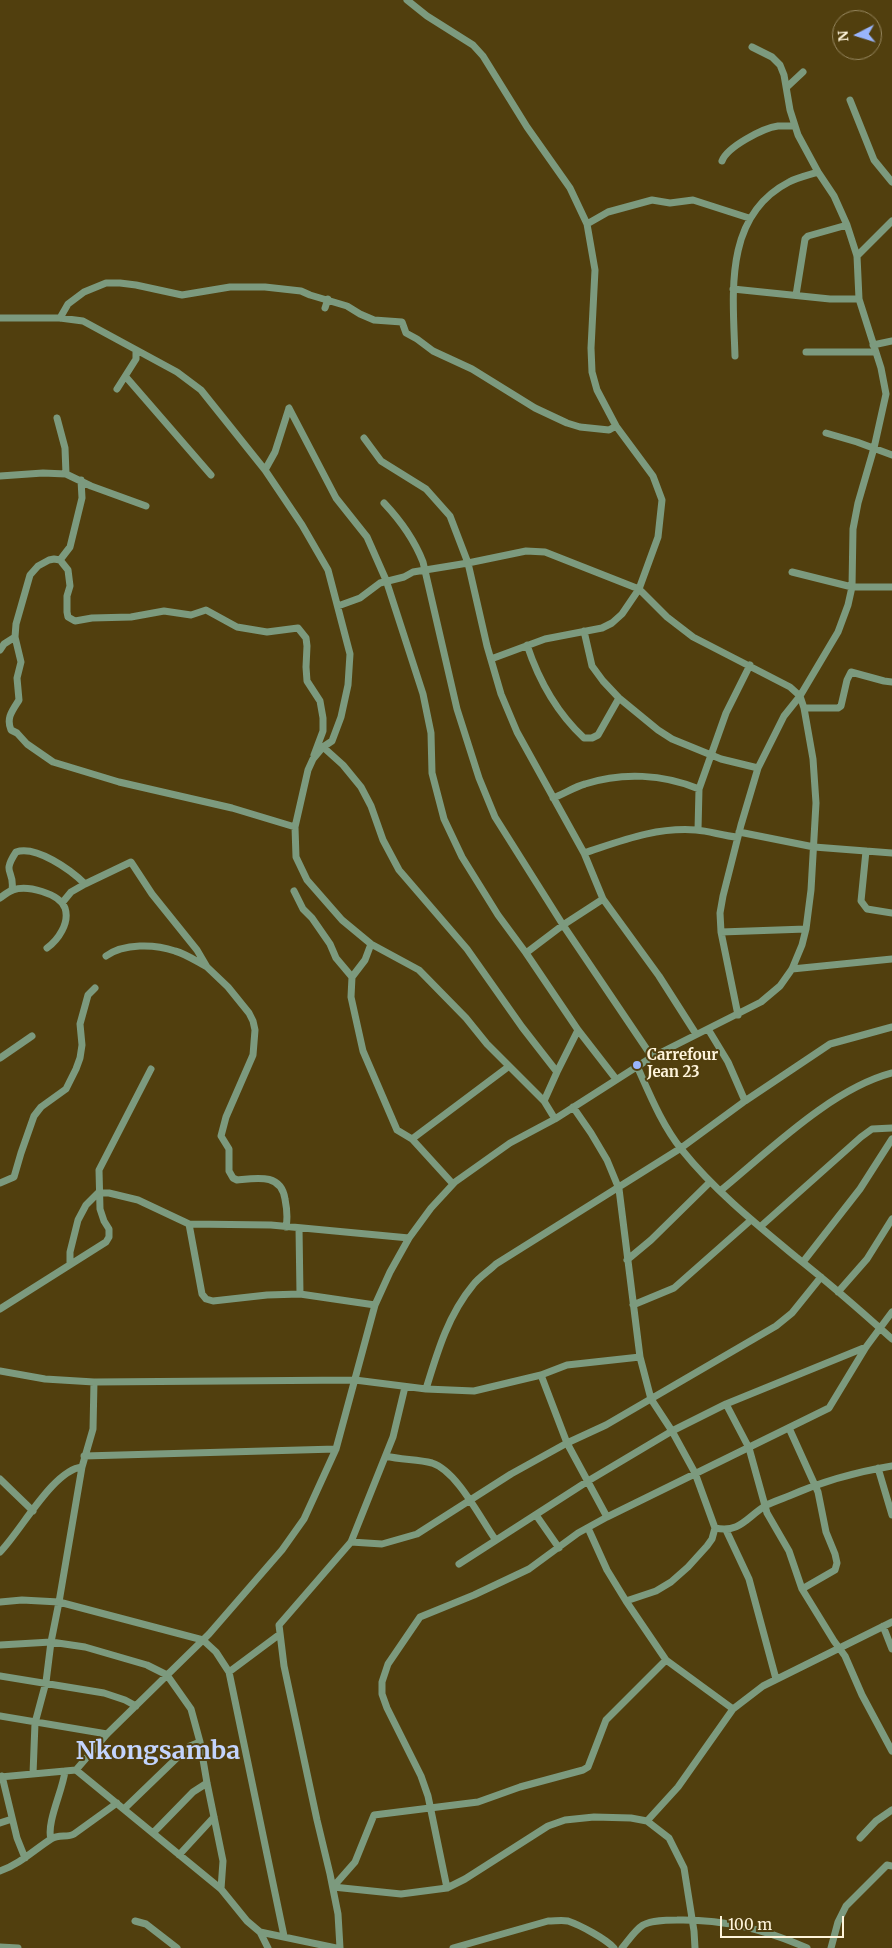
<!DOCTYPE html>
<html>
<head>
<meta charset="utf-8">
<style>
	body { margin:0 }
	#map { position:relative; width:892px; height:1948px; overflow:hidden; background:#513f0e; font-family:Merriweather,serif }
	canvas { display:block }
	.north { position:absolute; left:832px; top:10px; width:50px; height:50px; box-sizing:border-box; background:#513f0e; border:1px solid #968760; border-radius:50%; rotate:265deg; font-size:14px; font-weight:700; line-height:20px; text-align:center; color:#fef4db }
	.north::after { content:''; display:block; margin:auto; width:18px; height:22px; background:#99b5fd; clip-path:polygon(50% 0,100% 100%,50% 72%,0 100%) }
	.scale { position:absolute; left:720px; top:1916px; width:124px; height:22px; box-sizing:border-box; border:2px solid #fef4db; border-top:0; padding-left:6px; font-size:15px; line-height:18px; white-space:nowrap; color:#fef4db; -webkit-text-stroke:4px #513f0e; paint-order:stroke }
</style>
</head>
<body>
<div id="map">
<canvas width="892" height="1948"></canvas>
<div class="north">N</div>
<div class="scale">100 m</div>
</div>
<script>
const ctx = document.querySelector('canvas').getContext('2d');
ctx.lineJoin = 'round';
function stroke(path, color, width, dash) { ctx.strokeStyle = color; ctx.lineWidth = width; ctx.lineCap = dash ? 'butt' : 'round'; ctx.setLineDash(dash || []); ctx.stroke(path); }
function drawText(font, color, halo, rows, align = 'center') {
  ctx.font = font + ' Merriweather,serif'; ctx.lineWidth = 4; ctx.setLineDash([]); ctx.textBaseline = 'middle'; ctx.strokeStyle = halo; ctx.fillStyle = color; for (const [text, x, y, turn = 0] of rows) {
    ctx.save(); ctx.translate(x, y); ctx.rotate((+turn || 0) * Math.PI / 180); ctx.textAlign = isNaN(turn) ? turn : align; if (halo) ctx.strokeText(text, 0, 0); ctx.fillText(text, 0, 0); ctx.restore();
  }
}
const street = new Path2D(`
	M787,87l16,-15
	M850,100l24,60 18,22
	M722,161c5,-14 41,-33 56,-35 6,0 11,0 16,0
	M587,224l21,-12 44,-12 18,3 23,-3 56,18
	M857,256l35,-35
	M733,289l97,10h29
	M796,295l9,-56 3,-3 39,-11
	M325,308l3,-9
	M0,318h60l23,3 94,51 24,18 64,80 37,55 26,45 22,84 -2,31 -7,32 -9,24 -9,6 -10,12 -5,11 -13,57 1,30 11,23 35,40 29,24 48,26 47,48 21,26 57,57 11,18
	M60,318l8,-14 16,-12 22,-9h14l16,2 46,10 48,-8h35l36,4 9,4 37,11 13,8 14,6 28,2 4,11 11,6 16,12 39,18 63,39 32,15 13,4 29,3 7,-4
	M873,345l19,-4
	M806,352h69
	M735,356c-2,-62 -12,-140 54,-174 9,-5 20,-7 29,-10
	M126,377l85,98
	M117,389l19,-30v-9
	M289,408l47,90 31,39 19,43 37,114 8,39 1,40 12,46 18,38 36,58 28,38 52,77 38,49
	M57,418l8,30 1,26
	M826,433l31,9 35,13
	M364,438l17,23 45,28 24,27 18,47 19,83 14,48 16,38 67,121 19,46 56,77 37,58
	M265,470l10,-18 14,-44
	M0,476l43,-3 23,1 25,12 55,20
	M384,503c17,18 30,36 39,59l34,147 22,69 16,39 68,108 89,132
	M60,560l10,-13 12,-49 -1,-18
	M792,572l60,15h40
	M338,606l22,-8 20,-15 24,-6 9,-5 55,-9 58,-12 19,1 94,37 -17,25 -10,9 -10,5 -57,11 -54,20
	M584,631l8,35 11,15 16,17 39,32 14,9 49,20 37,9
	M527,645c12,36 29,67 57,93h8l6,-3 21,-37
	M0,650l4,-6 11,-7
	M804,708h34l3,-2 6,-26 4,-8 33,9 8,1
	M323,747l20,18 18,22 10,19 12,34 16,30 68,79 55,78 35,45 -13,29
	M553,798c11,-4 21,-11 32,-14 37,-12 78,-10 114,5
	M295,827l-63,-19 -113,-26 -66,-20 -26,-18 -10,-11 -6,-3c-5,-12 1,-19 8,-30l-2,-22 4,-16 -6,-25 1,-13 14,-49 8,-9 11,-6 5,-1 6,1 8,10 2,16 -3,10v16l1,5 7,4 17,-3 39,-1 33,-6 27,4 15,-5 31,17 30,5 31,-4 8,10 1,8 -1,21 1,14 13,20 3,17v13l-9,24
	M698,830l1,-41 27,-76 24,-48
	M739,832l75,15 78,6
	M866,851l-5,50 6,8 25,4
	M584,853c37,-12 71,-26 112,-23 14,1 27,6 41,7
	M85,884l46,-22 21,32 45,56 10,17 21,20 21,26 4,8 2,9 -2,25 -27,62 -5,19 8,13v22l4,7 4,2c20,-2 44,-7 48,19 2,10 3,18 1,28
	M12,890c3,-21 -11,-15 4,-38 20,-7 55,18 69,32l-14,8 -9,11
	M294,891l9,18 9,9 18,26 6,14 16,19
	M0,898c4,-3 9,-7 13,-8 14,-5 46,3 52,18 5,15 -7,32 -18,40
	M721,932l85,-3
	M371,944l-6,16 -13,17 -1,20 12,54 34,79 15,9 41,45
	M526,953l37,-28 40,-26
	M106,956c18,-13 49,-12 69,-5 11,3 21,10 32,16
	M792,969l100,-10
	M738,1015l-17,-83 -1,-19 3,-17 18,-71 17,-57 26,-52 16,-20 38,-64 10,-27 4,-18 1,-58 5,-26 16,-55 12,-54 -5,-26 -22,-69 -2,-43 -10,-31 -13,-29 -16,-24 -20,-37 -8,-25 -6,-35 -4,-10 -8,-8 -20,-10
	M708,1029l20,33 17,39
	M0,1058l32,-22
	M637,1066c13,29 25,59 45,84 33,41 74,74 114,107 33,26 65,54 96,82
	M557,1072l21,-42
	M573,1107l18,26 16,27 12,29 21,168 11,42 21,32 23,42 20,55 -3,11 -5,7 -19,21 -17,15 -15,9 -30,10
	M412,1139l96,-72
	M0,1183l14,-6 7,-24 13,-37 7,-9 25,-18 10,-20 4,-11 2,-13 -2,-21 8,-29 7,-7
	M720,1191c49,-40 111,-102 172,-118
	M189,1224l13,70 4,5 7,2 54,-6 33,-1 75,11
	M760,1227l101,-90 11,-8 20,-1
	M299,1228l1,66
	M627,1260l24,-20 59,-58
	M803,1262l57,-73 32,-50
	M70,1264v-12l8,-32 8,-15 12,-12h11l29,7 51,24 82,1 138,13
	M838,1292l29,-33 25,-40
	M633,1305l41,-17 77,-68
	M0,1309l106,-67 3,-5v-8l-5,-8 -4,-12 -1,-39 52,-101
	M0,1371l45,8 49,3 261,-2 71,9 48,2 67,-16 26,-10 73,-8
	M541,1375l26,68 40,74
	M94,1382l-1,47 -11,38 -23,135 -8,40 34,5 62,18 20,10 24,34 9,33 7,41 16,78 -2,28
	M426,1389c11,-36 22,-74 47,-104 6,-8 16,-14 23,-21l185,-116 64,-47 85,-57 62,-17
	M726,1404l23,44 18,65 22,38 13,38 32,52 11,15 17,39 30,56
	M789,1428l29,64 8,40 9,22 2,9 -2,7 -33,19
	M84,1456l252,-7
	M386,1456c15,4 31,3 46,7 25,8 48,55 63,76
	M878,1468l14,47
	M0,1479l33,32
	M536,1515l23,33
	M588,1528l19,42 19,31 40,59 67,49
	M715,1528c25,5 31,-10 50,-22 7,-4 17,-7 24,-10 34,-15 67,-24 103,-30
	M726,1530l23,49 27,100
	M351,1542l31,2 35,-10 94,-60 56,-31 39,-18 170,-99 16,-13 29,-36
	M0,1552c21,-21 53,-82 82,-85
	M459,1564l129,-83 84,-50 54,-27 140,-57
	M0,1602l22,-2 37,2 144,38 13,12 13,20 55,264
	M883,1626l9,23
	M0,1645l51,-3 -5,40 -11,41 -2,51
	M229,1672l51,-38
	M0,1676l104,17 21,7 11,6
	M0,1716l107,18
	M76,1770l145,119 26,32 13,11 8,16
	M2,1776l15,62 8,20
	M0,1777l76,-7 31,-36 102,-100 73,-84 22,-31 32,-70 39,-144 15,-33 19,-34 22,-30 24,-26 55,-39 45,-24 97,-62 109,-55 19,-16 12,-17 10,-24 4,-16 5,-39 5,-87 -3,-44 -9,-51 -4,-12 -10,-9 -97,-50 -26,-20 -28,-28 19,-52 4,-37 -9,-24 -37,-50 -19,-36 -5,-18 -1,-24 4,-78 -8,-46 -17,-36 -43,-61 -44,-71 -10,-11 -46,-29 -20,-16
	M124,1809l58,-56 8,-7 10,-4
	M647,1821l31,-34 55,-78 30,-23 129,-64
	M0,1823l12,-4
	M153,1833l40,-41 14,-9
	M860,1838l16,-17 16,-11
	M51,1839c-5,-16 12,-49 14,-68
	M179,1855l35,-38
	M0,1871c20,-7 34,-21 51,-32 8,-5 16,-1 23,-5l43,-31
	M333,1887l68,7 46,-6 18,-9 83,-53 17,-6 29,-3 37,1 16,3 22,17 15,30 10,63 1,17
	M333,1887l22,-25 19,-47 104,-13 42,-15 63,-17 5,-3 18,-47 60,-60
	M447,1888l-19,-92 -7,-20 -34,-68 -5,-14v-12l6,-18 32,-47 54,-22 55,-26 49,-36 29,-16 222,-109 37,-61 26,-35
	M135,1921l11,3 31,24
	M260,1932l76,16
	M0,1947l18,1
	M340,1948l-2,-34 -8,-40 -13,-54 -33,-154 -5,-41 72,-83 42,-105 12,-50
	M453,1948l95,-27c7,0 14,-1 20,0 12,4 38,18 46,27
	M622,1948c6,-7 13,-18 21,-23 9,-5 23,-5 34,-5 45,-1 88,9 130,28
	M831,1948l7,-26 8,-16 41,-41 5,1`);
const markers = [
	[637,1065,5,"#99b5fd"]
];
const poiNames = [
	["Carrefour",647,1056],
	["Jean 23",647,1073]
];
const townNames = [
	["Nkongsamba",158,1752]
];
stroke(street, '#7c9a7e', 7);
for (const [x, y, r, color] of markers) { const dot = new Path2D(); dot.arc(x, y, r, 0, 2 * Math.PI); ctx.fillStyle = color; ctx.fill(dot); stroke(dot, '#513f0e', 2); }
drawText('bold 15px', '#fef4db', '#513f0e', poiNames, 'left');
drawText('bold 25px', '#c3d4fd', '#513f0e', townNames);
</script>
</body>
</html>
